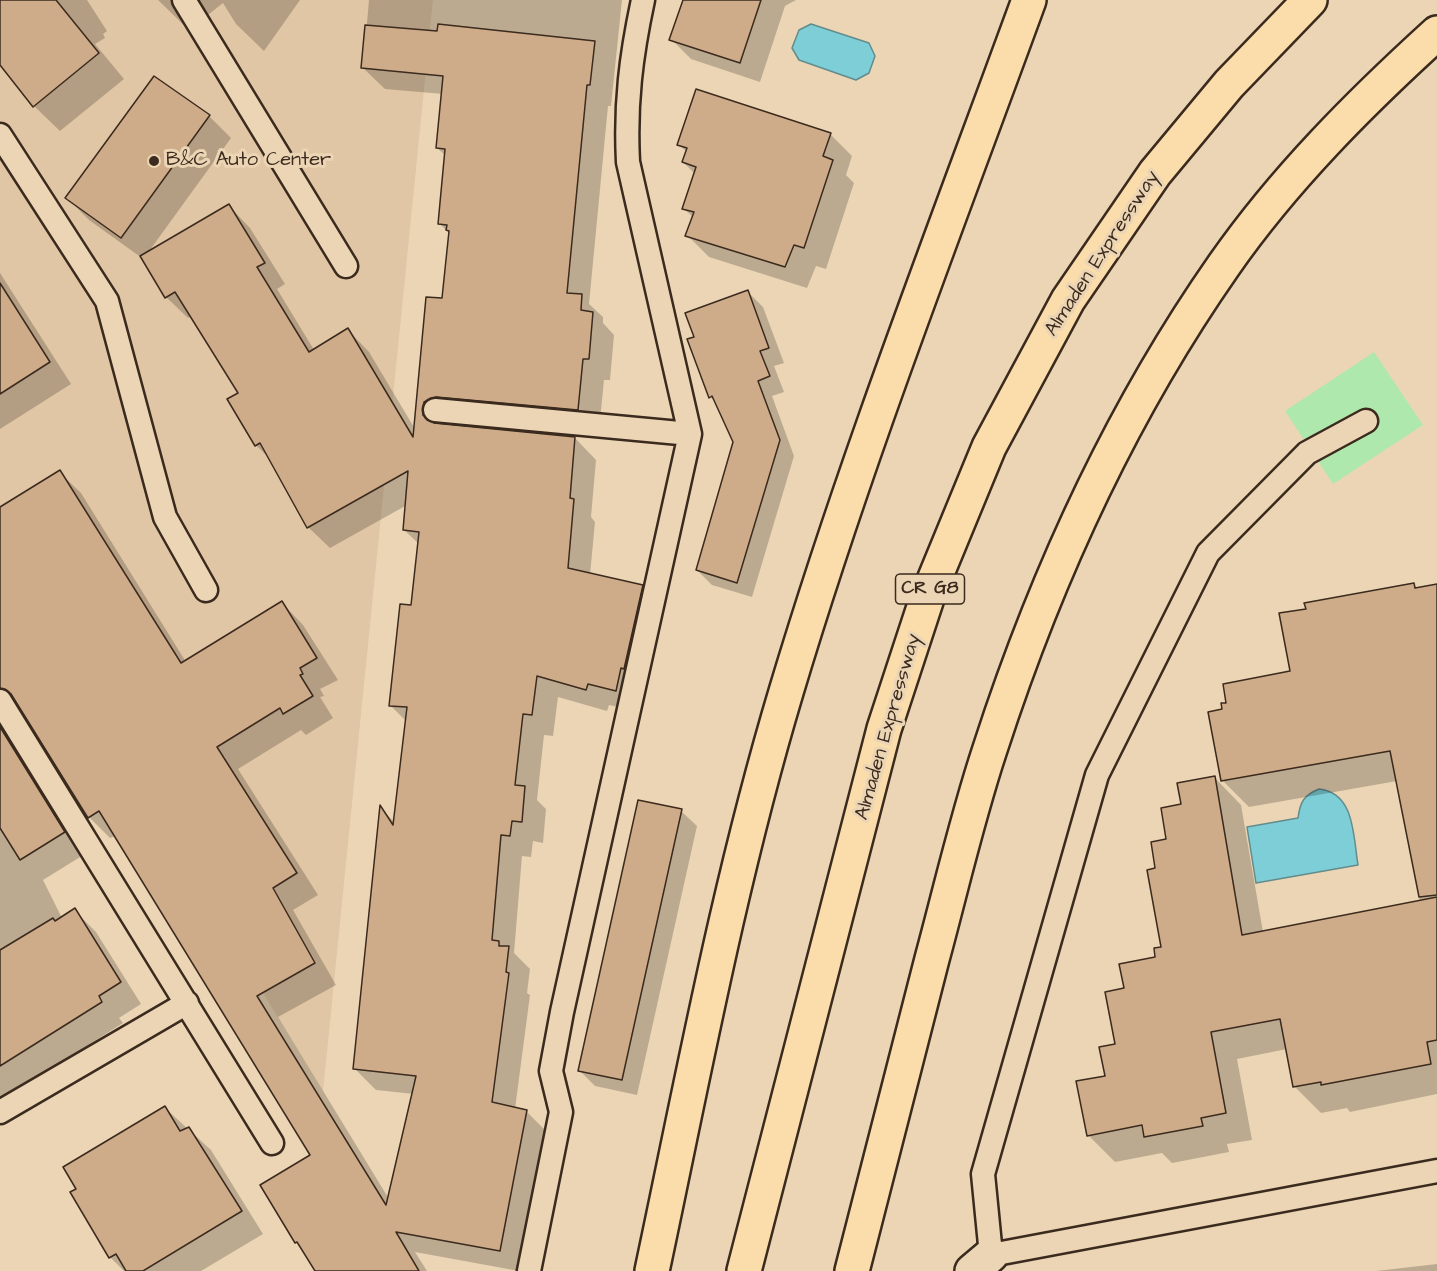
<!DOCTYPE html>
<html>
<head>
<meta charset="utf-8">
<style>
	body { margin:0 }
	canvas { display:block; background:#ebd5b4 }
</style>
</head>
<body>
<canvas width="1437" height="1271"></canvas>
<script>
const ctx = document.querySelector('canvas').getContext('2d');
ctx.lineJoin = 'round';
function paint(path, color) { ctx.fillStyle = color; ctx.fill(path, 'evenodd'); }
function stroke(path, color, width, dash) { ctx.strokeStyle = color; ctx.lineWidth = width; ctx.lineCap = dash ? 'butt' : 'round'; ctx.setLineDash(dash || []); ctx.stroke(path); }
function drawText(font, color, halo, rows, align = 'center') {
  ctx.font = font + ' "Architects Daughter",sans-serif'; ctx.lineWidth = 6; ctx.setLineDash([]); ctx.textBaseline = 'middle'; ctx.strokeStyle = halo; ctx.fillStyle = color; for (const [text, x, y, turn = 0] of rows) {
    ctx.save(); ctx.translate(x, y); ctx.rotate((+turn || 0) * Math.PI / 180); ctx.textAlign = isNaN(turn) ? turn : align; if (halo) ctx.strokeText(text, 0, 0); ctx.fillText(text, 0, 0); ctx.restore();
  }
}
const built = new Path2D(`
	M0,0h433l-110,1091 -323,-527z`);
const green = new Path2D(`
	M1374,352l49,73 -90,59 -48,-73z`);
const water = new Path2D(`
	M811,24l58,19 6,13 -6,17 -13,7 -57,-20 -7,-12 7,-18z
	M1319,789c36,4 34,46 39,76l-102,18 -9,-56 51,-9c2,-16 6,-23 21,-29z`);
const shadow = new Path2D(`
	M0,0h87l20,31 -4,3 2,4 -10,6 29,35 -64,52 -26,-25 -34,-43z
	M158,0h142l-36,51 -28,-27 -13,-21 -34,27z
	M369,0h253l-11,106h-3l-19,198 14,13v6l11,12 -4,45h-6l-5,51 -149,-12 -5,7 130,12 21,22 -5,57 4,5 -5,53 52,11 22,22 -19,81 -3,-1 -5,23 -28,-6 -2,6 -49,-14 -5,39 -9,-1 -7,65 9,9 -3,34 -10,-2 -2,16 -9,-1 -8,97 16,16 -3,24 3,2 -15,114 11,2 22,22 -29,138 -104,-19 12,19h-112l-3,-115 -197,-320 -5,2 -21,-21 -69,-108 -11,7 76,138 -42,26 19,38 12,-8 22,22 45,72 -22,14 4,5 -123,78v-592l59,-37 22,21 105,169 96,-59 21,22 35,55 -18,9 4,7 -4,1 13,21 -27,17 -5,-5 -63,39 80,126 -25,15 43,75 -58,32 111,182 25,-105 -38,-4 -22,-22 27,-260 13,14 12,-101 -15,-15 21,-99 7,-63 -15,-14 3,-25 -77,43 -22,-21 -37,-67 -15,-15 -16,-52 -48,-77 -4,2 -22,-21 -24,-39 -53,-38 -22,-22 142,-82 22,22 -84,116 82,-48 21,22 35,56 -8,5 37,61 34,-20 21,22 46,77 29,-130 6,-65 -10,-10 6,-68 -9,-8 6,-54 -58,-5 -22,-21z
	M684,0h112l-11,6 -25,76 -69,-23 -20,-20z
	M830,134l22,22 -6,19 8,8 -28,86 -10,-3 -9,22 -98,-31 -22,-22 7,-17 -10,-9 11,-35 -12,-12 4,-10 -8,-7z
	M0,273l71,111 -71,45z
	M748,292l15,15 21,56 -10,3 10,26 -12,4 22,60 -42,141 -40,-12 -15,-15 37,-128 -16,-38 -8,-7 -14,-60z
	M1414,585l4,4 19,-4v509l-87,18 -3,-4 -26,5 -27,-27 -7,-37 -50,10 15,81 -25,4 2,8 -57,11 -10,-10 -47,9 -27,-27 28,-90 9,-56 32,-31 5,-10 -5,-79 11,-29 47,-62 26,27 22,127 157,-30 -23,-121 -148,26 -27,-27 2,-69 68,-38 16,-63z
	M681,811l16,15 -60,269 -42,-9 -16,-16z
	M164,1107l47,43 52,84 -62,37h-77l-14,-14z
	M1437,1264v7h-61z`);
const building = new Path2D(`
	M0,0h56l43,53 -66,54 -33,-42z
	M683,0h78l-21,63 -71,-23z
	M438,24l157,17 -5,44h-3l-20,208 15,1 -1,16 12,2 -4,47h-6l-5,51 -142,-13 -12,5 -1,13 11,8 141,14 -5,61 4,1 -6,69 75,17 -19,84 -3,-1 -5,23 -28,-7 -2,6 -49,-14 -5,39 -9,-1 -8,71 10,1 -3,36 -10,-1 -2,15 -9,-1 -9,105 7,1v5h10l-3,26 3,1 -17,129 35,8 -27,141 -104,-19 23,39h-104l-18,-29 -2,1 -35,-58 50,-30 -211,-344 -11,7 -77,-124 -11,-6v-181l60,-37 121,193 101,-62 35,57 -17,10 3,6 -3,1 13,21 -30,18 -3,-6 -63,39 80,126 -24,15 42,75 -58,33 129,209 30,-129 -63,-7 27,-264 13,20 14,-118 -18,-1 11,-102 11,1 8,-73 -16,-2 5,-59 -101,57 -47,-85 -5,3 -28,-47 11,-6 -63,-101 -10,6 -25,-42 89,-52 36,59 -8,4 52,85 39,-24 65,109 13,-140 16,1 7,-67 -3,-1 1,-5 -9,-1 7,-75 -9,-1 7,-72 -82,-8 4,-43 72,6z
	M154,76l56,39 -89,123 -56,-40z
	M696,89l135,44 -8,23 10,4 -29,88 -10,-3 -9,22 -100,-31 9,-24 -12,-3 14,-42 -14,-5 5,-14 -10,-3z
	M0,283l50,79 -50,32z
	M748,290l21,58 -9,3 10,25 -12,5 22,59 -43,143 -41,-13 37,-128 -21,-46 -3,2 -22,-59 7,-2 -9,-24z
	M1414,583l1,5 22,-4v311l-18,2 -29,-146 -169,30 -13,-69 14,-3 -1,-6h5l-3,-19 67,-13 -11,-58 27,-4 -2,-6z
	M0,727l65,105 -45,28 -20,-32z
	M1215,776l27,159 195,-38v143l-10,2 4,22 -110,21v-3l-28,5 -13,-68 -69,13 15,81 -25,5 2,8 -59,11 -2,-12 -55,11 -11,-55 29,-5 -6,-29 16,-3 -10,-52 19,-4 -5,-24 36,-7 -1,-9 7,-1 -14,-77 8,-2 -4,-26 15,-3 -5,-31 20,-4 -4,-21z
	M638,800l44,9 -60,271 -44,-9z
	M75,908l46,74 -22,14 3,6 -102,64v-116l53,-32 2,3z
	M165,1106l15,25 9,-4 53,84 -99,60h-17l-10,-17 -7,4 -39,-66 6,-3 -13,-22z`);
const service = new Path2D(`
	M184,0l162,266
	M0,135l107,166 58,216 41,73
	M435,410l255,24
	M1366,421l-59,32 -99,100 -111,222 -114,399 8,81 446,-84
	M0,701l272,442
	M0,1112l187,-109
	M529,1271l32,-159 -10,-41 11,-59 128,-578 -62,-272c-3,-58 3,-106 15,-162`);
const minor = new Path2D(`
	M972,1271l19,-16`);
const primary = new Path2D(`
	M744,1271l140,-542 44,-134 61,-148 79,-147 87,-127 74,-89 81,-84
	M852,1271c27,-104 54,-208 80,-312 19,-70 35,-141 58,-210 55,-170 132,-338 234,-484 60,-86 136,-162 213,-232`);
const motorway = new Path2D(`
	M652,1271c41,-193 77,-389 134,-579 70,-234 159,-462 243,-692`);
const markers = [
	[154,161,6,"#3b2a1e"]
];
const shields = [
	[930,589,69]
];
const shieldNames = [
	["CR G8",930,589]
];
const poiNames = [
	["B&C Auto Center",166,161]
];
const streetNames = [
	["Almaden Expressway",1103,254,-57],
	["Almaden Expressway",889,727,-74]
];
paint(built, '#e0c6a4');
paint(green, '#afe8ac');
paint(water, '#7dced6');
stroke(water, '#638c8c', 1.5);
paint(shadow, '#0003');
paint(building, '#cfac89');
stroke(building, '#3b2a1e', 1.5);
stroke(service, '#3b2a1e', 27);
stroke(minor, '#3b2a1e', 38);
stroke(primary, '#3b2a1e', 38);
stroke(motorway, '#3b2a1e', 38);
stroke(service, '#ebd5b4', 22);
stroke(minor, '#ebd5b4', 33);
stroke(primary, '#fbddab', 33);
stroke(motorway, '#fbddab', 33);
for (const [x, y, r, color] of markers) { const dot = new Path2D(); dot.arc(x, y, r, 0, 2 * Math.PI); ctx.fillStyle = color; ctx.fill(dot); stroke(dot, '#ebd5b4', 2); }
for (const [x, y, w] of shields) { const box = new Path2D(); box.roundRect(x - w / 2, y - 15, w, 30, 4.5); ctx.fillStyle = '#ebd5b4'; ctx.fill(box); stroke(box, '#3b2a1e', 1.5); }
drawText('bold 18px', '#3b2a1e', null, shieldNames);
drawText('20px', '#3b2a1e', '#ebd5b4', poiNames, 'left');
drawText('20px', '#3b2a1e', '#ebd5b4', streetNames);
</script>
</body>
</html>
